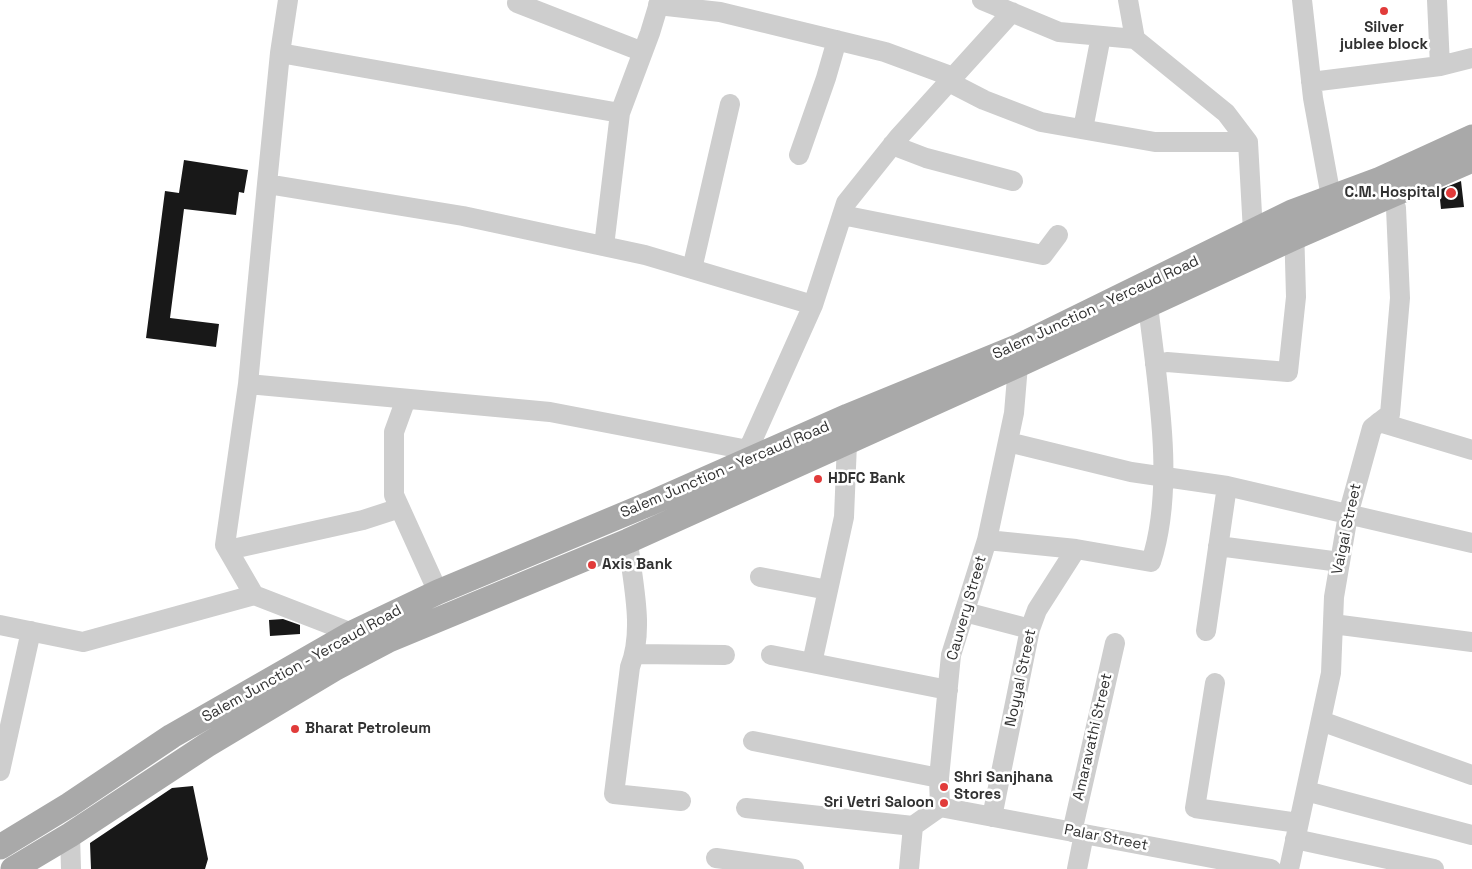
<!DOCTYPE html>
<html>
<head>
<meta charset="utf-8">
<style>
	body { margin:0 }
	canvas { display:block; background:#fff }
</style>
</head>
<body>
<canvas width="1472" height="869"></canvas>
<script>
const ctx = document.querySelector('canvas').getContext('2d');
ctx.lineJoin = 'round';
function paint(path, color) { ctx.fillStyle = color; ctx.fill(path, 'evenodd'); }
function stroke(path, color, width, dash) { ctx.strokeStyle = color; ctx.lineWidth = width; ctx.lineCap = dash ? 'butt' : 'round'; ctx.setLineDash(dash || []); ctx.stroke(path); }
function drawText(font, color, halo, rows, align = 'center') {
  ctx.font = font + ' "Space Grotesk",sans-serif'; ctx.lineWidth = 5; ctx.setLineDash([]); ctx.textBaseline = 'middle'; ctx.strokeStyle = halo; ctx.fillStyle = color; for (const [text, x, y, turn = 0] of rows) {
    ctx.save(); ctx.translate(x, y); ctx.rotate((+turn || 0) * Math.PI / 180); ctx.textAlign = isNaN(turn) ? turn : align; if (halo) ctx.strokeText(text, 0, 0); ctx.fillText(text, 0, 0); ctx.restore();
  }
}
const building = new Path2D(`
	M184,160l64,10 -4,23 -5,-1 -3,23 -52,-6 -14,109 49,6 -3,23 -70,-9 19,-147 14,2z
	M1461,181l3,26 -23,2 -2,-19z
	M283,619l17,6v9l-30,2 -1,-16z
	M193,786l15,73 -3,10h-114l-1,-26 82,-55z`);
const minor = new Path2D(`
	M982,0l77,32 76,7 91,74 22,29 5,90
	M1128,0l7,39
	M1302,0l11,98 18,99
	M1437,0l3,66
	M517,3l126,49
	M658,5l62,7 165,40 68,25
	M280,53l8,-53
	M949,82l35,18 57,22 114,20h93
	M1311,82l129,-16 32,-8
	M620,113l30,-80 10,-33
	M1083,129l18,-93
	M892,145l34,13 87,23
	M799,155l27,-77 11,-38
	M267,184l13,-131 340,60 -16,133
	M842,215l201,40 15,-20
	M692,269l38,-165
	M813,305l33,-102 52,-65 114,-126
	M1155,364l12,-2 121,10 8,-75 -2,-72
	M248,384l19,-200 196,32 182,39 168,50 -65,145
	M406,399l-12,33v63l44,97
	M1379,422l93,28
	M1008,442l123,30 96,14 245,57
	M847,443l-3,74 -32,146 136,27
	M987,540l89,9 75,13c25,-76 6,-178 -3,-257
	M628,541c4,40 17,88 2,126l-16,127 67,7
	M1218,546l122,16
	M228,550l135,-30 37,-12
	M760,577l68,13
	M254,595l-29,-50 23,-161 302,28 198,38 12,-1
	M965,612l65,17
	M1333,624l139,18
	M0,625l83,17 171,-47 98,38 4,10
	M1206,631l21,-145
	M635,654l90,1
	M771,655l41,8
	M1215,683l-20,125 103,15
	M1321,721l151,54
	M753,741l186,37
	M0,771l31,-140
	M1306,791l166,44
	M940,807l331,62
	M746,808l167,18
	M992,817l38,-188 7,-19 39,-61
	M1072,832l43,-189
	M70,835l1,34
	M1295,839l139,30
	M716,858l78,11
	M909,869l4,-43 27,-19 -1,-29 12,-123 36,-115 27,-127 4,-48
	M1077,869l7,-35
	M1289,869l42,-196 3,-76 14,-82 24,-87 18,-14 10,-116 -4,-90 -5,-11`);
const major = new Path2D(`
	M0,847l69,-42 103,-69 180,-103 86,-41 213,-89 197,-87 171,-70 273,-134 86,-32 94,-43
	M13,869l57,-34 137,-90 127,-76 55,-29 239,-99 390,-176 278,-128 176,-77`);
const markers = [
	[1384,11,5,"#e13b3a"],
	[1451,193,6,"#e13b3a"],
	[818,479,5,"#e13b3a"],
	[592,565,5,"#e13b3a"],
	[295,729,5,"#e13b3a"],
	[944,787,5,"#e13b3a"],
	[944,803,5,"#e13b3a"]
];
const poiNames = [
	["Silver",1384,28,"center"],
	["jublee block",1384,45,"center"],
	["C.M. Hospital",1440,193,"right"],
	["HDFC Bank",828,479],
	["Axis Bank",602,565],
	["Bharat Petroleum",305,729],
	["Shri Sanjhana",954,778],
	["Stores",954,795],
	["Sri Vetri Saloon",934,803,"right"]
];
const streetNames = [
	["Salem Junction - Yercaud Road",1096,308,-25],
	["Salem Junction - Yercaud Road",725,470,-23],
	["Vaigai Street",1347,529,-78],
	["Cauvery Street",967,608,-74],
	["Salem Junction - Yercaud Road",302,664,-29],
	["Noyyal Street",1021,678,-78],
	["Amaravathi Street",1093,737,-77],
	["Palar Street",1106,838,11]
];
paint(building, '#181818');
stroke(minor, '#cecece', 20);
stroke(major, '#a9a9a9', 25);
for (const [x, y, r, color] of markers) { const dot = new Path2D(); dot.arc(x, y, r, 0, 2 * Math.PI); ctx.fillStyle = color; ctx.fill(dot); stroke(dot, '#fff', 2); }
drawText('bold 15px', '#313131', '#fff', poiNames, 'left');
drawText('15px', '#313131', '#fff', streetNames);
</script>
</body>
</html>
